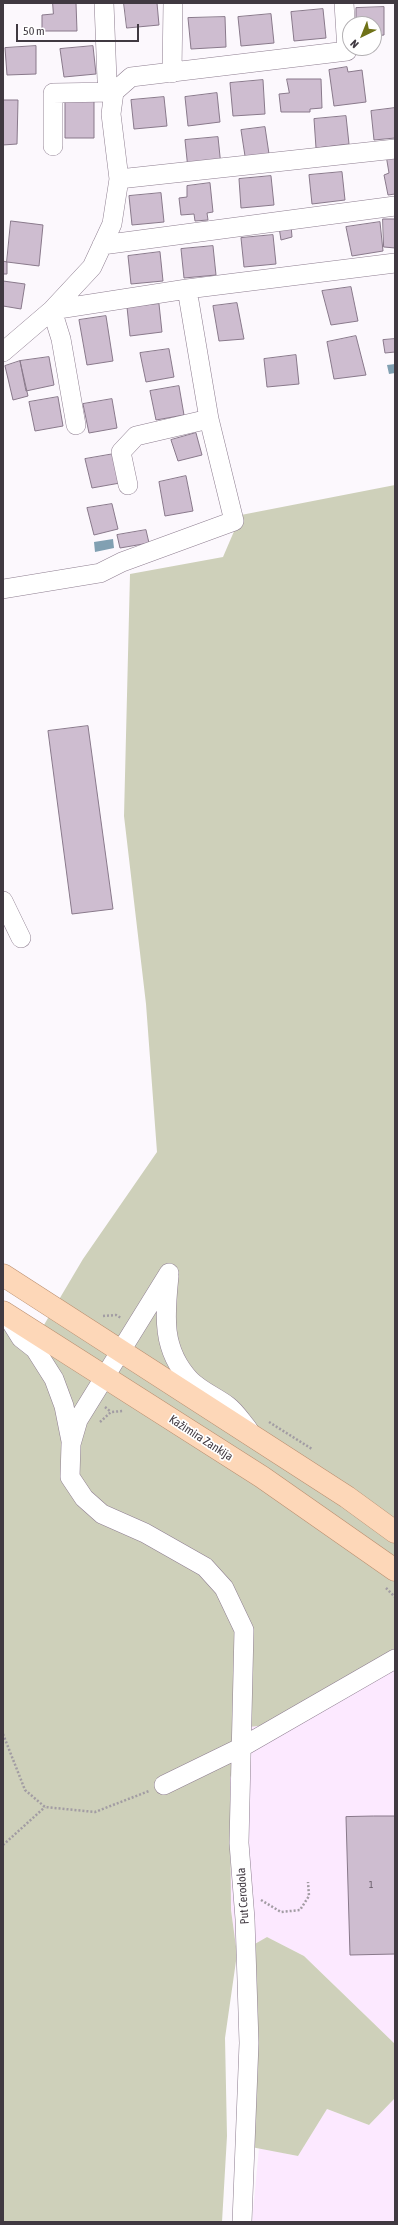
<!DOCTYPE html>
<html>
<head>
<meta charset="utf-8">
<style>
	body { margin:0 }
	#map { position:relative; width:398px; height:2225px; overflow:hidden; background:#fcf8fd; font-family:"Asap Condensed",sans-serif }
	canvas { display:block }
	.frame { position:absolute; inset:0; border:4px solid #403941; pointer-events:none }
	.north { position:absolute; left:342px; top:16px; width:40px; height:40px; box-sizing:border-box; background:#fff; border:1px solid #b3b0b3; border-radius:50%; rotate:223deg; font-size:11px; font-weight:700; line-height:16px; text-align:center; color:#403941 }
	.north::after { content:''; display:block; margin:auto; width:14px; height:18px; background:#6f7218; clip-path:polygon(50% 0,100% 100%,50% 72%,0 100%) }
	.scale { position:absolute; left:16px; top:24px; width:123px; height:18px; box-sizing:border-box; border:2px solid #403941; border-top:0; padding-left:5px; font-size:12px; line-height:14px; white-space:nowrap; color:#403941; -webkit-text-stroke:3px #fff; paint-order:stroke }
</style>
</head>
<body>
<div id="map">
<canvas width="398" height="2225"></canvas>
<div class="frame"></div>
<div class="north">N</div>
<div class="scale">50 m</div>
</div>
<script>
const ctx = document.querySelector('canvas').getContext('2d');
ctx.lineJoin = 'round';
function paint(path, color) { ctx.fillStyle = color; ctx.fill(path, 'evenodd'); }
function stroke(path, color, width, dash) { ctx.strokeStyle = color; ctx.lineWidth = width; ctx.lineCap = dash ? 'butt' : 'round'; ctx.setLineDash(dash || []); ctx.stroke(path); }
function drawText(font, color, halo, rows, align = 'center') {
  ctx.font = font + ' "Asap Condensed",sans-serif'; ctx.lineWidth = 3.5; ctx.setLineDash([]); ctx.textBaseline = 'middle'; ctx.strokeStyle = halo; ctx.fillStyle = color; for (const [text, x, y, turn = 0] of rows) {
    ctx.save(); ctx.translate(x, y); ctx.rotate((+turn || 0) * Math.PI / 180); ctx.textAlign = isNaN(turn) ? turn : align; if (halo) ctx.strokeText(text, 0, 0); ctx.fillText(text, 0, 0); ctx.restore();
  }
}
const built = new Path2D(`
	M395,1659v385l-91,-88 -37,-19 -30,17 -6,-44 -1,-132 19,-51z
	M395,2098v124h-143l7,-74 39,8 29,-47 42,16z`);
const green = new Path2D(`
	M395,485v1174l-110,64 -36,4 -19,51 1,132 6,44 -12,84 2,98 -5,86h-219v-910l35,23 45,-76 74,-107 -11,-148 -22,-188 6,-242 93,-17 18,-42z
	M267,1937l37,19 91,88v54l-26,27 -42,-16 -29,47 -52,-10v-197z`);
const water = new Path2D(`
	M395,364v9l-6,1 -2,-9z
	M113,539l1,9 -19,4 -1,-10z`);
const building = new Path2D(`
	M53,3h23l1,28h-35v-16l11,-1z
	M124,3h33l2,22 -32,3z
	M384,7v28l-10,1v-12h-18v-16z
	M323,9l3,29 -32,3 -3,-29z
	M271,14l3,29 -33,3 -3,-29z
	M225,17l1,30 -35,2 -3,-31z
	M36,46v28l-29,1 -2,-27z
	M93,46l3,28 -32,3 -4,-28z
	M347,67l1,5 14,-2 4,32 -32,4 -5,-36z
	M287,79h34l1,29 -12,1v3h-29l-2,-18 10,-1z
	M263,80l2,34 -32,2 -3,-33z
	M217,93l3,29 -32,4 -3,-29z
	M164,97l3,29 -33,3 -3,-29z
	M3,100h15l-1,44 -14,1z
	M94,100v38h-29v-36z
	M395,108v30l-21,2 -3,-29z
	M346,116l3,28 -33,4 -2,-29z
	M265,127l4,27 -24,2 -4,-26z
	M218,137l3,29 -33,3 -3,-29z
	M395,154v40l-7,1 -4,-20 5,-2 -3,-18z
	M342,172l3,28 -33,4 -3,-29z
	M271,176l3,29 -33,3 -2,-29z
	M210,183l3,29 -6,1 1,7 -13,1 -1,-7 -13,1 -2,-17 8,-1v-11z
	M161,193l3,29 -32,3 -3,-29z
	M383,219h12v29l-11,-1z
	M11,221l32,4 -4,41 -32,-4z
	M380,222l3,29 -31,5 -6,-29z
	M291,225l1,12 -11,3 -2,-13z
	M273,235l3,29 -32,3 -3,-29z
	M213,246l3,29 -32,3 -3,-29z
	M160,252l3,29 -32,3 -3,-28z
	M3,261l4,1v12h-4z
	M3,281l22,3 -4,25 -18,-3z
	M351,287l7,34 -27,4 -9,-34z
	M237,303l7,36 -25,2 -6,-35z
	M159,304l3,28 -32,4 -3,-29z
	M106,316l7,45 -26,4 -8,-45z
	M356,336l10,39 -32,4 -7,-37z
	M395,339v13l-10,1 -2,-13z
	M169,349l5,28 -28,5 -6,-29z
	M296,355l3,29 -32,3 -3,-28z
	M49,357l5,28 -28,6 -6,-30z
	M20,361l8,35 -15,4 -8,-34z
	M179,386l5,29 -28,5 -6,-29z
	M58,397l5,29 -28,5 -6,-29z
	M112,399l5,29 -28,5 -6,-29z
	M196,433l6,22 -24,6 -7,-21z
	M114,454l6,29 -28,5 -7,-29z
	M186,476l7,35 -28,5 -6,-34z
	M112,504l6,25 -24,6 -7,-27z
	M146,530l3,13 -29,5 -3,-13z
	M88,726l25,183 -41,5 -24,-183z
	M374,1816h21v138l-45,1 -4,-138z`);
const path = new Path2D(`
	M103,1316l13,-1 5,3
	M105,1407l6,5
	M100,1422l11,-10 12,-1
	M269,1422l43,27
	M386,1588l9,9
	M3,1734l22,56 20,17 50,5 54,-21
	M3,1845l42,-38
	M261,1900l20,12 19,-2 9,-14 -1,-14`);
const minor = new Path2D(`
	M172,73l1,-70
	M53,146v-53l61,-1 -7,-12 -3,-77
	M119,179l276,-30
	M102,245l293,-39
	M3,352l49,-42 40,-43 20,-43 7,-45 -8,-65 3,-22 17,-15 216,-26 -3,-48
	M76,425l-15,-86 -9,-29 135,-21 208,-26
	M128,485l-7,-33 15,-16 73,-17 -22,-130
	M3,589l97,-16 22,-11 112,-41 -25,-102
	M3,901l18,37
	M169,1273l-91,147 -7,24 -1,33 14,21 18,16 43,19 60,34 19,21 20,42 -5,213 6,76 4,124 -7,179
	M169,1276c-4,39 -8,73 21,104 11,11 26,17 38,26 8,6 14,16 20,23
	M6,1314l15,24 14,11 19,30 10,27 7,35
	M164,1785l78,-38 153,-88`);
const major = new Path2D(`
	M3,1275l344,222 48,35
	M3,1312l259,165 133,93`);
const numberNames = [
	["1",371,1885]
];
const streetNames = [
	["Kažimira Zankija",201,1438,33],
	["Put Cerodola",243,1896,-94]
];
paint(built, '#fce9ff');
paint(green, '#ced0ba');
paint(water, '#81a0b2');
paint(building, '#cebdd0');
stroke(building, '#89798b', 1);
stroke(minor, '#8e7e90', 20);
stroke(major, '#ba8f70', 23);
stroke(path, '#a29ca3', 2.5, [2, 2]);
stroke(minor, '#fff', 19);
stroke(major, '#fdd7b8', 22);
drawText('10px', '#645a65', null, numberNames);
drawText('12px', '#403941', '#fff', streetNames);
</script>
</body>
</html>
